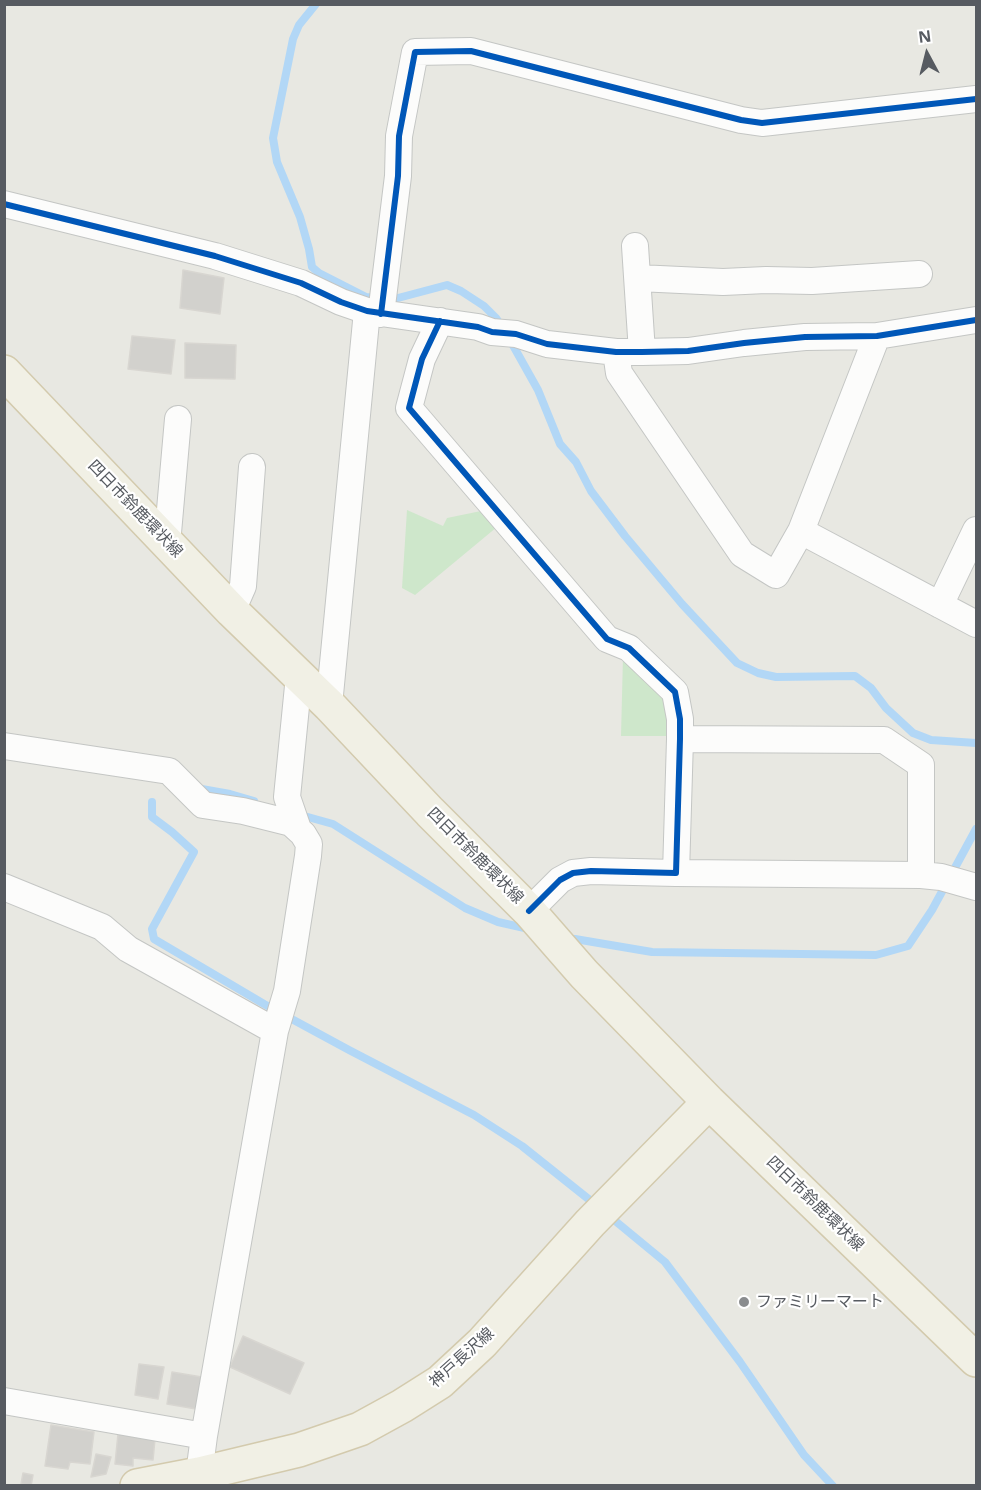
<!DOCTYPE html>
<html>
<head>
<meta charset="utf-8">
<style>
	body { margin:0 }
	#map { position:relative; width:981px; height:1490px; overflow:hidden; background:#e8e8e2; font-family:"Noto Sans",sans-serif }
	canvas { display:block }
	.frame { position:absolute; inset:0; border:6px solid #575b61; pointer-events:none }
	.north { position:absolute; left:897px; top:24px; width:60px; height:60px; -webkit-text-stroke:4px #fff; paint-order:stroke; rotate:353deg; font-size:16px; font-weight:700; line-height:24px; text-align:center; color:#575b61 }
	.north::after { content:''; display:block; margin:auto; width:21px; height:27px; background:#575b61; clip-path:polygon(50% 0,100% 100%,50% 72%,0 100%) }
</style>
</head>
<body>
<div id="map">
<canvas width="981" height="1490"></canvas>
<div class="frame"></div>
<div class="north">N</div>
</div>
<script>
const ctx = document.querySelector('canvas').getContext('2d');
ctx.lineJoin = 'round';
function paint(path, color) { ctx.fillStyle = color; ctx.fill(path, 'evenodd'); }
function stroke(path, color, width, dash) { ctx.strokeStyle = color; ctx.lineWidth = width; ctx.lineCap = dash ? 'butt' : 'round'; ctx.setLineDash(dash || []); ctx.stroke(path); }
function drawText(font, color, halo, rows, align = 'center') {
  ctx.font = font + ' "Noto Sans","Noto Sans JP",sans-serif'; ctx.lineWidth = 4.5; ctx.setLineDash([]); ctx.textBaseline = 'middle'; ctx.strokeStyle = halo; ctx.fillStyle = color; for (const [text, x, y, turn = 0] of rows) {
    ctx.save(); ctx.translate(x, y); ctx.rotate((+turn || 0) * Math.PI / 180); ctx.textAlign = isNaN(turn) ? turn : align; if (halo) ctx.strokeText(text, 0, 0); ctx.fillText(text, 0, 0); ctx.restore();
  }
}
const green = new Path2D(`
	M407,510l36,16 4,-8 34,-7 16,16 -82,68 -13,-7z
	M623,656l38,37 6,19 -1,24h-45z`);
const stream = new Path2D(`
	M316,4l-17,21 -6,14 -20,99 4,24 23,55 9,32 3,18 7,6 47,24 32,1 49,-13 14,6 23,15 12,12 6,9
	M510,340l28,50 22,54 16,18 15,29 34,45 57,68 55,59 21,10 18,4 79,-1 16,12 15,20 27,25 18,7 45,3
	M196,788l34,6 24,7
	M152,802v15l20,15 22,20 -42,77 2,10 110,65 85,46 125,65 48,31 74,59
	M297,814l36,10 132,84 33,14 31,7
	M575,939l77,13 224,3 32,-9 24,-36 44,-81
	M608,1215l57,47 75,100 64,93 29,31`);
const building = new Path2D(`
	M183,270l41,8 -4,36 -40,-6z
	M132,336l43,4 -4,34 -43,-5z
	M185,343l51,2 -1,34 -50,-1z
	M243,1336l61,27 -14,31 -60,-27z
	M139,1364l25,3 -6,32 -23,-4z
	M172,1372l30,5 -6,32 -29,-5z
	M51,1425l43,7 -4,32 -20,-2 -2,7 -23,-3z
	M118,1434l37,5 -2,21 -20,-2v8l-18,-2z
	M96,1454l15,3 -5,17 -15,3z
	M23,1473l10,2 -2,11 -10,-2z`);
const minor = new Path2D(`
	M4,204l211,52 86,27 40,19 26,9 111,16 14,5 24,2 31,10 69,8h26l46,-1 56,-8 61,-6 72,-1 99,-16
	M635,246l7,106
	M638,278l85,4 43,-2 46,1 107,-7
	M381,314l17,-138 1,-40 16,-84 56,-1 270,69 21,3 214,-24
	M440,321l-18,38 -13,49 198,231 22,9 46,44 5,27v20l-4,134 -85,-2 -18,2 -13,7 -31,31
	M616,352l3,21 123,181 34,21 25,-44 76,-195
	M801,531l175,93
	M167,544l11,-125
	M940,605l36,-75
	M232,611l11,-25 9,-119
	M329,705l38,-394
	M4,746l165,25 34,34 40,6 48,12 12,11 6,10 -1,12 -21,135 -12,40
	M298,829l-11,-32 12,-121
	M676,873l245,2v-110l-37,-25 -204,-1
	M921,875l20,2 35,10
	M4,887l98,40 26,22 147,82 -71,405
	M4,1401l200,35 -5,38`);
const major = new Path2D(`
	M4,372l228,239 97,94 101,107 99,99 55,63 125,128 267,258
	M137,1486l62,-12 100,-24 61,-21 42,-23 38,-24 42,-39 108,-120 119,-121`);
const cycleway = new Path2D(`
	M4,204l211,52 86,27 40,19 26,9 111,16 14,5 24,2 31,10 69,8h26l46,-1 56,-8 61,-6 72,-1 99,-16
	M381,314l17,-138 1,-40 16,-84 56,-1 270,69 21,3 214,-24
	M440,321l-18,38 -13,49 198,231 22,9 46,44 5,27v20l-4,134 -85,-2 -18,2 -13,7 -31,31`);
const markers = [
	[744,1302,6,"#8a8c8e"]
];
const streetNames = [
	["四日市鈴鹿環状線",135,509,46],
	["四日市鈴鹿環状線",475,856,45],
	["四日市鈴鹿環状線",815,1204,44],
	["神戸長沢線",462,1358,-42]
];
const poiNames = [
	["ファミリーマート",756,1302]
];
paint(green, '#cee7cb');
stroke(stream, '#b2d7f6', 8);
paint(building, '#d2d1cd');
stroke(building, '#d8d6d1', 1.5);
stroke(minor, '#c4c6c4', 28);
stroke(major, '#d3caad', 36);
stroke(minor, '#fcfcfb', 26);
stroke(major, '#f1f0e5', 33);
stroke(cycleway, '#0057b8', 6);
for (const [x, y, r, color] of markers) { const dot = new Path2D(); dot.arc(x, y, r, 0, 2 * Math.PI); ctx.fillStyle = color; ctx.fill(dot); stroke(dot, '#fff', 2); }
drawText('16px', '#575b61', '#fff', streetNames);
drawText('16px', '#575b61', '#fff', poiNames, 'left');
</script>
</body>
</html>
